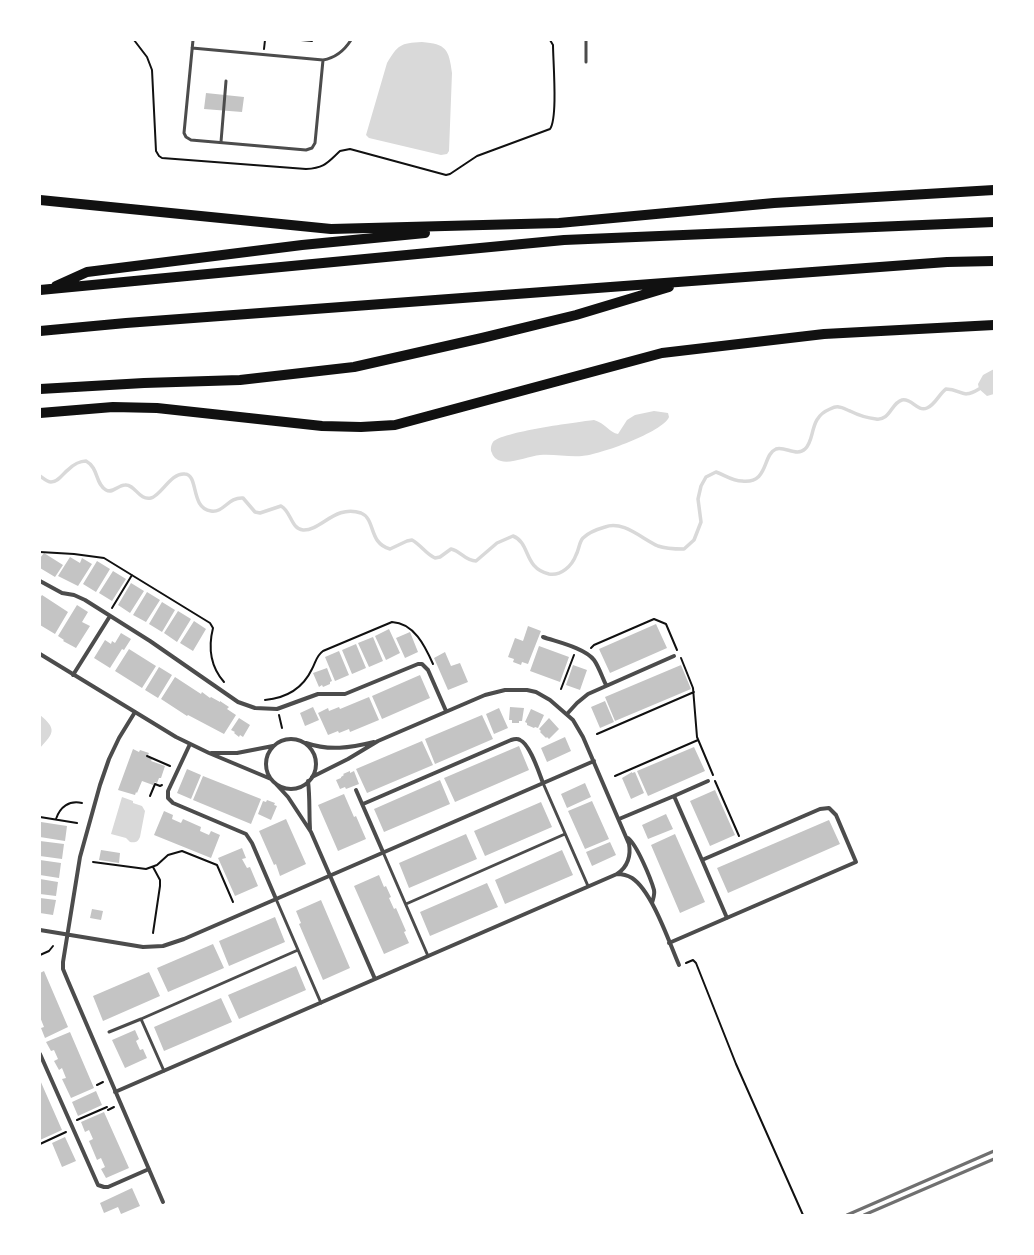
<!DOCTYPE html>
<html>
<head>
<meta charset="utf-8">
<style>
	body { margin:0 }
	#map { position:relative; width:1034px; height:1255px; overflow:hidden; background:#fff; font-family:"Asap Condensed",sans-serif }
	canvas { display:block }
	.frame { position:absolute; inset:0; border:41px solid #fff; pointer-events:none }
</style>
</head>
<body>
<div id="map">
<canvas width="1034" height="1255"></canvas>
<div class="frame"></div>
</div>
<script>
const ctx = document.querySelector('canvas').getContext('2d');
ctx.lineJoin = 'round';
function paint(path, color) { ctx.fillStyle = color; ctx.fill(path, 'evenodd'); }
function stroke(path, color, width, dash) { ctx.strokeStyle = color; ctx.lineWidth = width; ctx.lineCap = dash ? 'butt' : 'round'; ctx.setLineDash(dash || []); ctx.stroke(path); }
const water = new Path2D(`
	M422,42c24,2 27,7 30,31l-3,78 -2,3 -6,1 -72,-17 -3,-3 21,-72c11,-18 13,-20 35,-21z
	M994,369v25l-7,2 -8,-7 -1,-5 5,-9z
	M654,411l14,2 1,4c-6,15 -70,38 -87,39 -14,1 -28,-2 -42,-1 -11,1 -29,9 -39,6 -4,-1 -8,-4 -9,-8 -2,-3 -1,-8 1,-11 8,-10 85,-20 101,-22 11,3 16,13 24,14l9,-14 8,-5z
	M40,715c17,14 14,18 0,33z
	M122,797l11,4v2l9,3 3,5 -5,26c-2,5 -5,6 -10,5l-4,-4 -15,-4z`);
const stream = new Path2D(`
	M40,476c3,2 7,6 11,6 8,0 12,-9 18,-13 4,-4 11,-8 17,-8 13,7 9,23 20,29 7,4 12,-5 19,-5 10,-1 14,16 26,13 10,-2 20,-26 34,-24 14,1 5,34 26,37 13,2 17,-14 32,-13l12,14 5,1 21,-7c10,5 10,23 22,24 18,1 32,-26 58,-17 15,6 7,30 29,36l17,-8 5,-1c9,5 14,14 23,18l5,-1 11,-8c10,2 14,12 25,12l21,-18 16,-7c18,7 10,32 36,38 12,2 23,-8 27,-19 3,-5 3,-13 7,-17 5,-5 15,-9 22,-11 18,-7 37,12 53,19 8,3 17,3 26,3l10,-9 7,-18 -3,-23 3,-13 5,-9 10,-5c9,3 16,9 26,9 27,3 20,-26 34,-32 9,-3 21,8 29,0 11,-10 3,-31 25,-40 2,-1 6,-3 9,-2 3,0 8,3 11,4 8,4 17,7 26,8 14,2 15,-16 26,-19 10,-2 15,12 25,8 8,-3 12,-14 19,-19 16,0 15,11 33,0`);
const building = new Path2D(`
	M206,93l38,4 -2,15 -38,-3z
	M44,553l19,12 -8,12 -15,-9v-10z
	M70,557l10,6 2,-5 10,6 -14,22 -20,-10z
	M97,561l13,8 -14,23 -13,-8z
	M113,571l13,8 -14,22 -13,-8z
	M131,583l13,8 -14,22 -12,-8z
	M147,592l13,8 -14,22 -13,-7z
	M42,595l26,17 -13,22 -15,-9v-27z
	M162,602l13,8 -13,22 -13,-8z
	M77,605l11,7 -6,10 8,4 -14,22 -13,-7 1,-1 -6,-4z
	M178,611l13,8 -14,23 -13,-9z
	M194,621l12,8 -13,22 -13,-8z
	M656,624l11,24 -57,25 -11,-24z
	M528,626l13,5 -13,33 -6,-2 -1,3 -8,-3 1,-3 -6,-2 7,-19 8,3z
	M389,629l11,24 -14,7 -11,-24z
	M410,632l8,20 -13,6 -9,-20z
	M121,633l10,6 -7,11 -2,-1 -12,19 -16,-10 11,-18 6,4 1,-3 3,2z
	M373,637l10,24 -14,6 -11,-24z
	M356,644l10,24 -14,6 -10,-24z
	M539,646l30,11 -9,25 -30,-11z
	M129,649l27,17 -14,22 -27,-17z
	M339,651l10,24 -14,6 -10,-24z
	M445,652l6,14 9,-3 8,19 -20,8 -14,-32z
	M573,665l14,5 -7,20 -14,-5z
	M681,665l10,24 -76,32 -10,-24z
	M159,667l13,8 -14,23 -13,-8z
	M327,668l5,13 -2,1v2l-7,3 -1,-2 -3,2 -6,-14z
	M420,675l10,23 -48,21 -10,-23z
	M175,677l26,17 1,-2 8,6 1,-1 9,5v-1l9,6 -2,2 9,6 -12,19 -36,-19 -1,1 -26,-17z
	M369,697l10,23 -29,12 -1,-3 -10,4 -1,-2 -10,4 -10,-22 10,-5 1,3 10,-4 1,2z
	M605,701l9,21 -14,6 -9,-21z
	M313,707l6,13 -14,6 -5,-13z
	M510,707l14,1 -2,13h-3v2h-7v-3h-3z
	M499,708l9,20 -14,6 -8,-20z
	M531,709l13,6 -6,13 -3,-1 -1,1 -7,-3v-2l-2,-1z
	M482,715l11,24 -58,25 -10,-25z
	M239,718l11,7 -7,12 -3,-2 -1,2 -5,-4 1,-1 -4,-2z
	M549,718l10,11 -10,10 -2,-2 -1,1 -6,-6 1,-1 -2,-2z
	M565,737l6,14 -24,11 -6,-14z
	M422,741l11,24 -66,28 -11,-24z
	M519,746l10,24 -74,32 -11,-24z
	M694,747l11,24 -57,25 -11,-25z
	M133,749l6,3 1,-2 9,3 -2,4 5,2 -1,2 14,5 -4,12h-2l-2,5 -2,-1 -2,3 -11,-4 -5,12 -1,-1 -1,3 -17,-5z
	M187,769l14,6 -10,24 -14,-6z
	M350,771v2l4,-2 5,13 -13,5 -1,-2 -5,2 -4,-9 5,-2v-1l3,-2 -1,-1z
	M632,772v1l3,-1 9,21 -13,6 -9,-21z
	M203,776l58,23 -10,25 -58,-24z
	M440,780l10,24 -66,28 -10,-23z
	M585,783l6,14 -24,11 -6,-14z
	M715,790l20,45 -25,11 -20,-45z
	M344,794l10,23 2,-1 10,23 -28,12 -20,-46z
	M267,800l8,3 -1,2 3,1 -6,14 -13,-6 5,-13 3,1z
	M592,801l17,38 -24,10 -17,-38z
	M541,802l11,25 -67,29 -11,-25z
	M164,811l9,4 -1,4 9,4 2,-4 18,8 -1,4 9,4 2,-4 9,4 -9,23 -57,-23z
	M666,814l7,15 -25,10 -6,-14z
	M286,819l20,45 -26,12 -4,-12 -2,1 -15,-34z
	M829,820l11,24 -112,49 -11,-25z
	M41,822l26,4 -2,15 -25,-4z
	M466,834l11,25 -68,29 -10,-25z
	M675,834l30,68 -25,11 -29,-68z
	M40,841l24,3 -2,15 -22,-3z
	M610,842l6,13 -24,11 -6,-14z
	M242,848l4,10 -4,1 5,9 3,-1 8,19 -23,10 -17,-38z
	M101,850l19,3 -1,10 -20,-3z
	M562,850l11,25 -68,29 -10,-24z
	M40,860l21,3 -2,15 -19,-3z
	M379,875l5,12 2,-1 5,11 -2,1 5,11 2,-1 10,23 -2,1 5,11 -25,11 -30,-68z
	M40,879l18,3 -2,14 -16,-2z
	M487,883l11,24 -68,29 -10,-24z
	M40,898l16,2 -3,15 -13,-2z
	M321,900l29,68 -27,12 -24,-56 2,-1 -5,-12z
	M92,909l11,2 -2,9 -11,-2z
	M275,917l10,25 -56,24 -10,-25z
	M213,944l11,24 -56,24 -11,-24z
	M296,966l10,24 -67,29 -11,-24z
	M44,971l24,56 -23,11 -4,-10 3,-1 -4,-10v-44z
	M149,972l11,24 -57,25 -10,-25z
	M221,998l11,24 -68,29 -10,-24z
	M135,1030l4,9 -3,2 4,9 3,-1 4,9 -22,10 -13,-28z
	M70,1032l24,56 -23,10 -9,-19 4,-1 -4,-10 -3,2 -5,-9 4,-2 -4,-9 -3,1 -5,-9z
	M40,1080l22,50 -22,10z
	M96,1091l6,14 -24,11 -6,-14z
	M104,1112l25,56 -23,10 -5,-9 4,-2 -4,-9 -4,2 -8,-19 4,-2 -4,-9 -4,2 -4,-10z
	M65,1137l11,24 -14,6 -10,-24z
	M132,1188l8,18 -19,8 -3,-7 -14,6 -4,-10z`);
const path = new Path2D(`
	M134,40l13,17 5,13 4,81 3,5 3,2 144,11c19,-1 22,-7 34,-18l10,-2 96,26 4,-1 27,-18 73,-27c8,-11 3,-68 3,-84l-3,-5
	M301,40l11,1
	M264,49l1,-9
	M40,552l34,2 30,4 106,65 3,5c-5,20 -3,38 11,54
	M112,608l20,-33
	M591,648l3,-3 60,-26 12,5 11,26
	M681,658l12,30 4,49 16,38
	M561,689l13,-34
	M265,700c21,-2 38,-12 47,-31 4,-7 4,-13 11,-18l69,-29c22,1 33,24 41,42
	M279,715l3,13
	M597,734l97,-42
	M147,756l23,10
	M615,776l83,-36
	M715,781l24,55
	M150,796l5,-12 5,2 2,-1
	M40,817l37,6
	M56,819c4,-12 13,-19 26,-16
	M93,862l53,7 11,-4 11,-10 14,-4 35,14 16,37
	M153,867l7,13v6l-7,47
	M40,955l9,-4 4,-5
	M686,963l7,-3 3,3 40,101 67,151
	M97,1085l6,-3
	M108,1110l6,-3
	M77,1120l30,-13
	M40,1144l26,-12`);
const service = new Path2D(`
	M193,40l-9,93 2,4 5,3 115,10 6,-2 3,-5 8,-83
	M586,40v22
	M192,48l131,12c12,-2 21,-9 28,-20
	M221,142l5,-61
	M543,783l45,103
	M383,852l45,104
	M276,899l45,104
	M406,904l159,-70
	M109,1032l32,-13
	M164,1071l-23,-52 157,-69`);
const minor = new Path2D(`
	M40,581l22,12 12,2 11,5 65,41 88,61 17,6 22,1 41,-15h27l73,-30h4l6,6 18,41
	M543,637c14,5 42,11 51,23 5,7 8,17 12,25
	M40,654l136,83 33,16 62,26
	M73,675l37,-59
	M135,712l-16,26 -10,21 -9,26 -20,72 -17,105v7l5,12 95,221
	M567,714l10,-11 11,-9 86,-38
	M266 764a25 25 0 1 1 50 0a25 25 0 1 1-50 0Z
	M306,743c23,8 44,5 68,-1
	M190,744l-22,47v7l5,5 73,31 6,9 24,56
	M211,753h26l36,-7
	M312,777l36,-18 30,-18 107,-46 20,-5h22l9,2 14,8 23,20 10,17 46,107c2,11 -1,23 -12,30
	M308,781c2,16 1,32 2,48
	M276,784l12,13 23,35 64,147
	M356,790l27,62
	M674,796l34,-15
	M363,804l148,-64c3,-1 6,-2 9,0 10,4 19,33 23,43
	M619,819l55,-23 28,64 118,-51 9,-1 7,7 20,47 -187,81
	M628,838c9,7 23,41 26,52 1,5 -1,9 -2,13
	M702,860l25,58
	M40,930l103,17 20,-1 21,-7 410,-178
	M40,1054l58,131 6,2h4l41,-18
	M115,1092l502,-218c5,0 10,1 15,4 20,13 37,64 47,87`);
const motorway = new Path2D(`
	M40,200l291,29 228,-6 215,-20 220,-13
	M56,286l31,-14 215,-27 123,-12
	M40,290l524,-50 430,-18
	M40,331l86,-8 821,-61 47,-1
	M40,389l104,-6 96,-3 114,-13 128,-29 94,-23 93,-28
	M40,413l73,-6 44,1 165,18 39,1 34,-2 267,-72 162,-19 170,-9`);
const rail = new Path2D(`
	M847,1215l147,-64
	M864,1215l130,-56`);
paint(water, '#d9d9d9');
stroke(stream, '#d9d9d9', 3.5);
paint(building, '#c4c4c4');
stroke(path, '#111', 2);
stroke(service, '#4c4c4c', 3);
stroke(minor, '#4c4c4c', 4);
stroke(motorway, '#111', 10);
stroke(rail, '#707070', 3);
</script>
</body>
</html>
